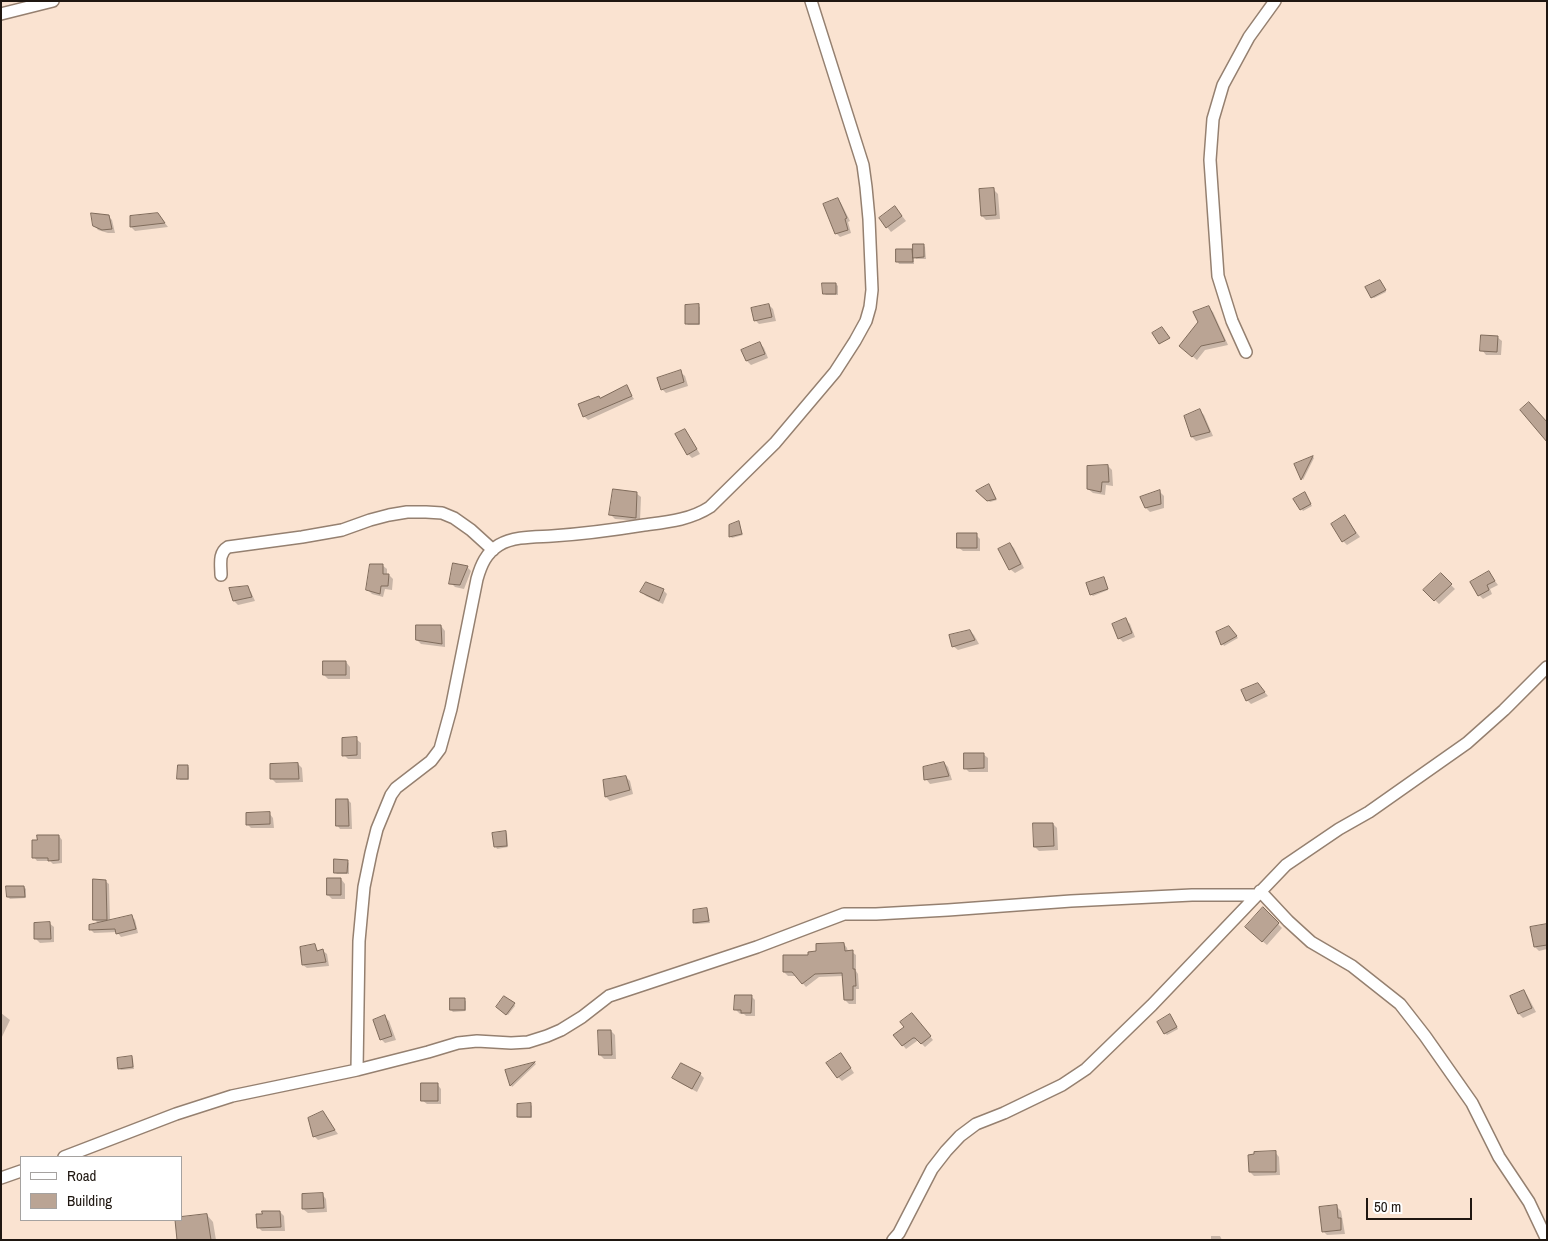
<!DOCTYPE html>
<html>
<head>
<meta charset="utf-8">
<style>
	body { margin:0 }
	#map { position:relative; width:1548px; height:1241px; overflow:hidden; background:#fae3d1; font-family:"Archivo Narrow",sans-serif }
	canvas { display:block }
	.frame { position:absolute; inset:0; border:2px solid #1f1711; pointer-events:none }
	.legend { position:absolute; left:20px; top:1156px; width:162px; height:65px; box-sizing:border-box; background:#fff; border:1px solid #a5a2a0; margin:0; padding:6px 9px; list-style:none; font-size:15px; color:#1f1711 }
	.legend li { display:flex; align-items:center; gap:10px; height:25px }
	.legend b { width:25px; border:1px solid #a5a2a0 }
	.scale { position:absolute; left:1366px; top:1198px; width:106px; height:22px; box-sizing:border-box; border:2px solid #1f1711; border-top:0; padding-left:6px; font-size:15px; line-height:18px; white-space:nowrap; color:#1f1711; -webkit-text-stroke:4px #fff; paint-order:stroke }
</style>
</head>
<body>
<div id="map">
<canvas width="1548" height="1241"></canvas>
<div class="frame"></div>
<ul class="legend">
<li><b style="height:6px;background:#fff"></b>Road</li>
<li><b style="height:14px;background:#baa494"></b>Building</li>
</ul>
<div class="scale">50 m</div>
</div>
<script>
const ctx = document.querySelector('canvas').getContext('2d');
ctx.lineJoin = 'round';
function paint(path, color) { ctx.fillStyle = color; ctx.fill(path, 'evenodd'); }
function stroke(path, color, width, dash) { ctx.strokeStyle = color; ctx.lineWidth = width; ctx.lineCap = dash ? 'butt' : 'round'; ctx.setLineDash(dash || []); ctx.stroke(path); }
const shadow = new Path2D(`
	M993,189l5,5 2,25 -14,1 -4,-4z
	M838,199l3,4 9,18 -2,1 3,11 -11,4 -4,-4z
	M899,212l7,9 -15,11 -11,-14z
	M158,214l10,13 -33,4 -4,-4z
	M108,216l4,4 3,13h-7l-10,-3 -4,-5z
	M923,245l2,2 1,12h-10l-2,-3v8h-15l-1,-2 14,-12 3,3z
	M1382,283l4,9 -12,6 -2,-1z
	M836,284l2,2v9h-12l-2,-2z
	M769,305l4,4 3,12 -17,3 -4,-4z
	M698,306l2,1v18h-12l-2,-2z
	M1209,308l4,4 15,33 -23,5 -8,10 -12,-10z
	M1497,337l5,4 -1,14h-15l-4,-5z
	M760,343l4,5 4,10 -17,7 -4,-4z
	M680,372l5,4 3,10 -22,7 -4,-4z
	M626,387l8,12 -46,21 -4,-4 -4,-11 20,-6z
	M1200,411l4,4 9,21 -17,5 -4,-4z
	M684,430l4,4 12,20 -8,4 -4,-4z
	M1313,457l1,1 -11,22 -7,-15z
	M1108,466l4,4 1,16 -7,-1 -1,10 -12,-2 -5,-4z
	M991,488l6,12 -7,2 -12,-11z
	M1160,492l4,4v12l-14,4 -4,-4 -4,-11z
	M636,493l5,4 -1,24 -25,-2 -4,-4z
	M1306,496l6,10 -9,5 -8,-12z
	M1344,516l16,21 -13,8 -4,-4z
	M739,523l4,12 -11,3 -2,-2z
	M976,535l4,4v12h-17l-5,-4z
	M1010,544l4,4 10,20 -9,5 -5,-4 -10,-19z
	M382,565l5,4v6h2l4,4 -1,11 -7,-1 -2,8 -11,-3 -4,-4z
	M467,567l4,4 -7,18 -9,-2 -4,-4z
	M1489,573l9,12 -8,4 2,5 -9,5 -4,-4z
	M1441,575l14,14 -16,15 -14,-14z
	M1105,580l3,10 -15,6 -2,-2z
	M247,588l4,4 4,9 -17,4 -4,-4z
	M663,590l4,4 -4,10 -17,-8 -4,-4z
	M1126,620l4,4 5,13 -12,5 -4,-4z
	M441,626l4,5v16l-24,-3 -4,-4z
	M1229,628l9,10 -14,8 -7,-13z
	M970,631l4,4 5,9 -21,6 -5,-4z
	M346,662l4,5v12h-22l-4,-4z
	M1262,689l6,7 -17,8 -4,-4z
	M356,739l5,4v16h-13l-4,-4z
	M983,754l5,4v14h-19l-4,-4z
	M944,763l4,4 4,13 -22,4 -4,-5z
	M298,764l4,4 1,14 -27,1 -4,-4z
	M188,766l1,2v12h-9l-1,-2z
	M626,777l4,4 3,13 -23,7 -4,-4 -2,-16z
	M348,800l3,3 1,26h-12l-3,-4z
	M269,813l4,5 1,10h-23l-4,-4z
	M1053,824l4,4 1,22 -19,1 -4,-4z
	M505,832l2,2 1,13 -11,2 -1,-2z
	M59,836l3,4v23l-9,1 -3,-3h-13l-3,-4z
	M347,861l2,2v11h-12l-2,-2z
	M341,879l4,5v15h-13l-4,-4z
	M105,881l4,3 1,37 21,-5 4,4 3,13 -17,4 -4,-5 -23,1 -4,-4 9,-5 -5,-5z
	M24,887l2,2v9l-16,1 -2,-2z
	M1263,909l19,19 -15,17 -17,-14z
	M706,910l2,1 2,12 -14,1 -2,-1z
	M49,923l5,4v15l-14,1 -4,-4z
	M1547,925v24l-8,2 -4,-4z
	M844,944l3,4 1,4h4l4,3v16l2,3 1,15h-3v15h-7l-4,-4 -2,-24 -24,1 -13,10 -10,-11h-8l-4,-4 25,-16z
	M315,946l4,6 4,-1 4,3 2,12 -22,2 -4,-3z
	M1523,991l4,4 9,17 -13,6 -4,-4 -8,-17z
	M751,996l4,4v16h-9l-2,-2h-4l-4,-4z
	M464,1000l2,1v10l-13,1 -2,-2z
	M514,1004l1,2 -7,9 -9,-7z
	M1,1013l9,7 -9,19z
	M385,1017l4,4 7,19 -11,3 -4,-4z
	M1172,1017l6,12 -11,6 -2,-2z
	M915,1018l18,22 -8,7 -6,-6h-2l-11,8 -11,-13z
	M611,1031l4,4 1,24h-12l-4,-4z
	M131,1057l2,2 1,10 -13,1 -1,-1z
	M845,1059l9,14 -12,8 -4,-4z
	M535,1063l1,1 -24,23 -1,-2 -4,-14z
	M700,1074l4,4 -7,14 -19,-10 -4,-4z
	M437,1084l4,5v15h-14l-5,-4z
	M530,1104l2,2v12h-12l-2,-1z
	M322,1112l16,22 -20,6 -4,-4z
	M1275,1152l4,5 1,18 -26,1 -4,-4z
	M322,1194l4,5 1,13 -19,1 -5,-4z
	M1337,1207l4,4 4,23 -18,1 -4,-4z
	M280,1212l4,4 1,15h-23l-4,-4z
	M207,1215l6,7 3,18h-37l-3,-20z
	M1211,1236h9l2,4h-11z`);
const building = new Path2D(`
	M994,188l2,27 -15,1 -2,-27z
	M838,198l9,20 -2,1 3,11 -13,4 -12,-30z
	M895,206l7,10 -16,12 -7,-10z
	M91,213l18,2 3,14 -10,1 -9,-4z
	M158,213l7,10 -35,4v-11z
	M913,244h11v13l-11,1z
	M896,249h16l1,13h-17z
	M1380,280l6,10 -15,8 -6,-11z
	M822,283h14v11h-13z
	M699,304v20h-14v-19z
	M769,304l3,13 -18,4 -3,-13z
	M1209,306l16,35 -24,5 -9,11 -13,-11 19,-24 -5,-10z
	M1162,327l8,11 -11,6 -7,-11z
	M1481,335l17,1 -1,16 -17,-1z
	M760,342l5,12 -19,7 -5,-11z
	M681,370l3,12 -23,8 -4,-12z
	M627,385l5,11 -49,21 -5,-13 21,-8 1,2z
	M1529,402l18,20v20l-27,-32z
	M1200,409l10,23 -19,5 -7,-21z
	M685,429l12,20 -10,6 -12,-21z
	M1313,456l-12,24 -7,-16z
	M1108,465l1,17h-7l-1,10 -14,-3v-23z
	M989,484l7,15 -9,2 -11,-10z
	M613,489l24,3 -1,26 -27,-3z
	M1160,490l1,14 -16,4 -5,-11z
	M1305,492l6,12 -11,6 -7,-11z
	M1345,515l11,18 -14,9 -11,-18z
	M739,521l3,13 -13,3v-12z
	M957,533h20v15h-20z
	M1010,543l11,21 -12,6 -11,-21z
	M453,563l15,3 -8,19 -11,-1z
	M370,564h13v10h6l-1,12h-7l-1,8 -14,-4z
	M1489,571l6,10 -8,4 2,5 -11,6 -8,-14z
	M1441,573l11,11 -18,17 -11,-11z
	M1104,577l4,12 -18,6 -4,-12z
	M646,582l18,7 -5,12 -19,-9z
	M248,586l4,11 -19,4 -4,-13z
	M1126,618l6,15 -14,6 -6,-15z
	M416,625h25l1,19 -26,-4z
	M1229,626l8,10 -16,9 -5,-13z
	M970,630l5,10 -23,7 -3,-12z
	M323,661h23v14h-23z
	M1258,683l7,9 -19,9 -5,-11z
	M357,737v18l-15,1v-18z
	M964,753h20v15l-20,1z
	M944,762l5,14 -25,4 -1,-13z
	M298,763l1,16h-29v-15z
	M178,765h10v14h-11z
	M626,776l4,14 -25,7 -2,-17z
	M336,799h12l1,27h-13z
	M270,812v12l-24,1v-12z
	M1033,823h20l1,23 -20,1z
	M506,831l1,15 -13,1 -2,-14z
	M37,835h22v25l-11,1v-3h-16v-18h5z
	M334,859l14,1 -1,13h-13z
	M327,878h14v17h-14z
	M93,879l13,1 1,40h-14z
	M6,886h18l1,11h-18z
	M1263,907l16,16 -17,19 -17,-15z
	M707,908l2,13 -16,2v-13z
	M132,915l4,14 -20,5 -1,-5 -26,1v-5z
	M50,922l1,17h-17v-16z
	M1547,924v21l-13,2 -4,-20z
	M844,943l1,8 8,-1v19h2l1,17h-3v14h-9l-2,-27 -27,1 -13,10 -10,-12h-9v-17h25v-3l8,-1v-7z
	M315,944l2,7 6,-2 3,13 -24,3 -2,-18z
	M1524,990l8,18 -14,6 -8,-18z
	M735,995h17l-1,18h-10v-3h-7z
	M504,996l11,7 -9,12 -10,-8z
	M450,998h15v12h-15z
	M912,1013l19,23 -10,8 -6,-6h-2l-11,8 -9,-11 11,-8 -4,-5z
	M1170,1014l7,13 -13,7 -7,-12z
	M385,1015l7,21 -12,4 -7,-20z
	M598,1030h13l1,25h-13z
	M841,1053l10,15 -14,10 -11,-15z
	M132,1056l1,11 -15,2 -1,-11z
	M535,1062l-25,24 -5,-16z
	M681,1063l20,10 -9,16 -20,-11z
	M421,1083h17v18h-17z
	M531,1103v14h-14v-13z
	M323,1111l12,19 -22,7 -5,-19z
	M1276,1151v21h-27l-1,-17 6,-1v-2z
	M323,1193l1,15 -22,1v-15z
	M1337,1205l1,13h3v12l-19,2 -3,-25z
	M262,1211h18l1,16 -24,1 -1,-14h6z
	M207,1214l4,26h-34l-2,-20h6v-3z`);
const minor = new Path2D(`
	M1,14l52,-13
	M1246,352l-14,-31 -14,-45 -8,-116 3,-41 10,-34 26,-48 26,-36
	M221,575c0,-10 -3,-22 7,-28l74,-10 40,-7 28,-10 19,-5 18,-3h19l16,1 12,5 17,12 22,20
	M1260,891l28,30 23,21 41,24 48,38 25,32 47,67 27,54 30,45 18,38
	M357,1070l2,-129 5,-54 7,-34 6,-24 14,-34 5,-7 35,-27 9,-12 11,-40 26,-130c4,-14 9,-26 22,-34 15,-9 37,-8 53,-9 31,-2 61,-6 92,-11 23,-3 46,-5 66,-18l65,-64 60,-71 20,-31 11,-20 4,-14 2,-17 -3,-71 -3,-32 -3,-22 -52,-164
	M64,1157l112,-43 56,-18 125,-26 71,-18 30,-9 19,-2 34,2 17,-1 19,-6 14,-6 21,-13 27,-21 148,-49 87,-33h32l72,-4 123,-9 121,-6h64
	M1,1178l20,-7
	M893,1240l6,-7 33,-64 14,-18 14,-15 16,-12 28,-11 58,-28 24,-16 66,-64 134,-140 53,-36 30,-17 98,-69 37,-33 43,-43`);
paint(shadow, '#0003');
paint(building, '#baa494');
stroke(building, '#7f6b5b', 1);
stroke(minor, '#958070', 14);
stroke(minor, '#fff', 11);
</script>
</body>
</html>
